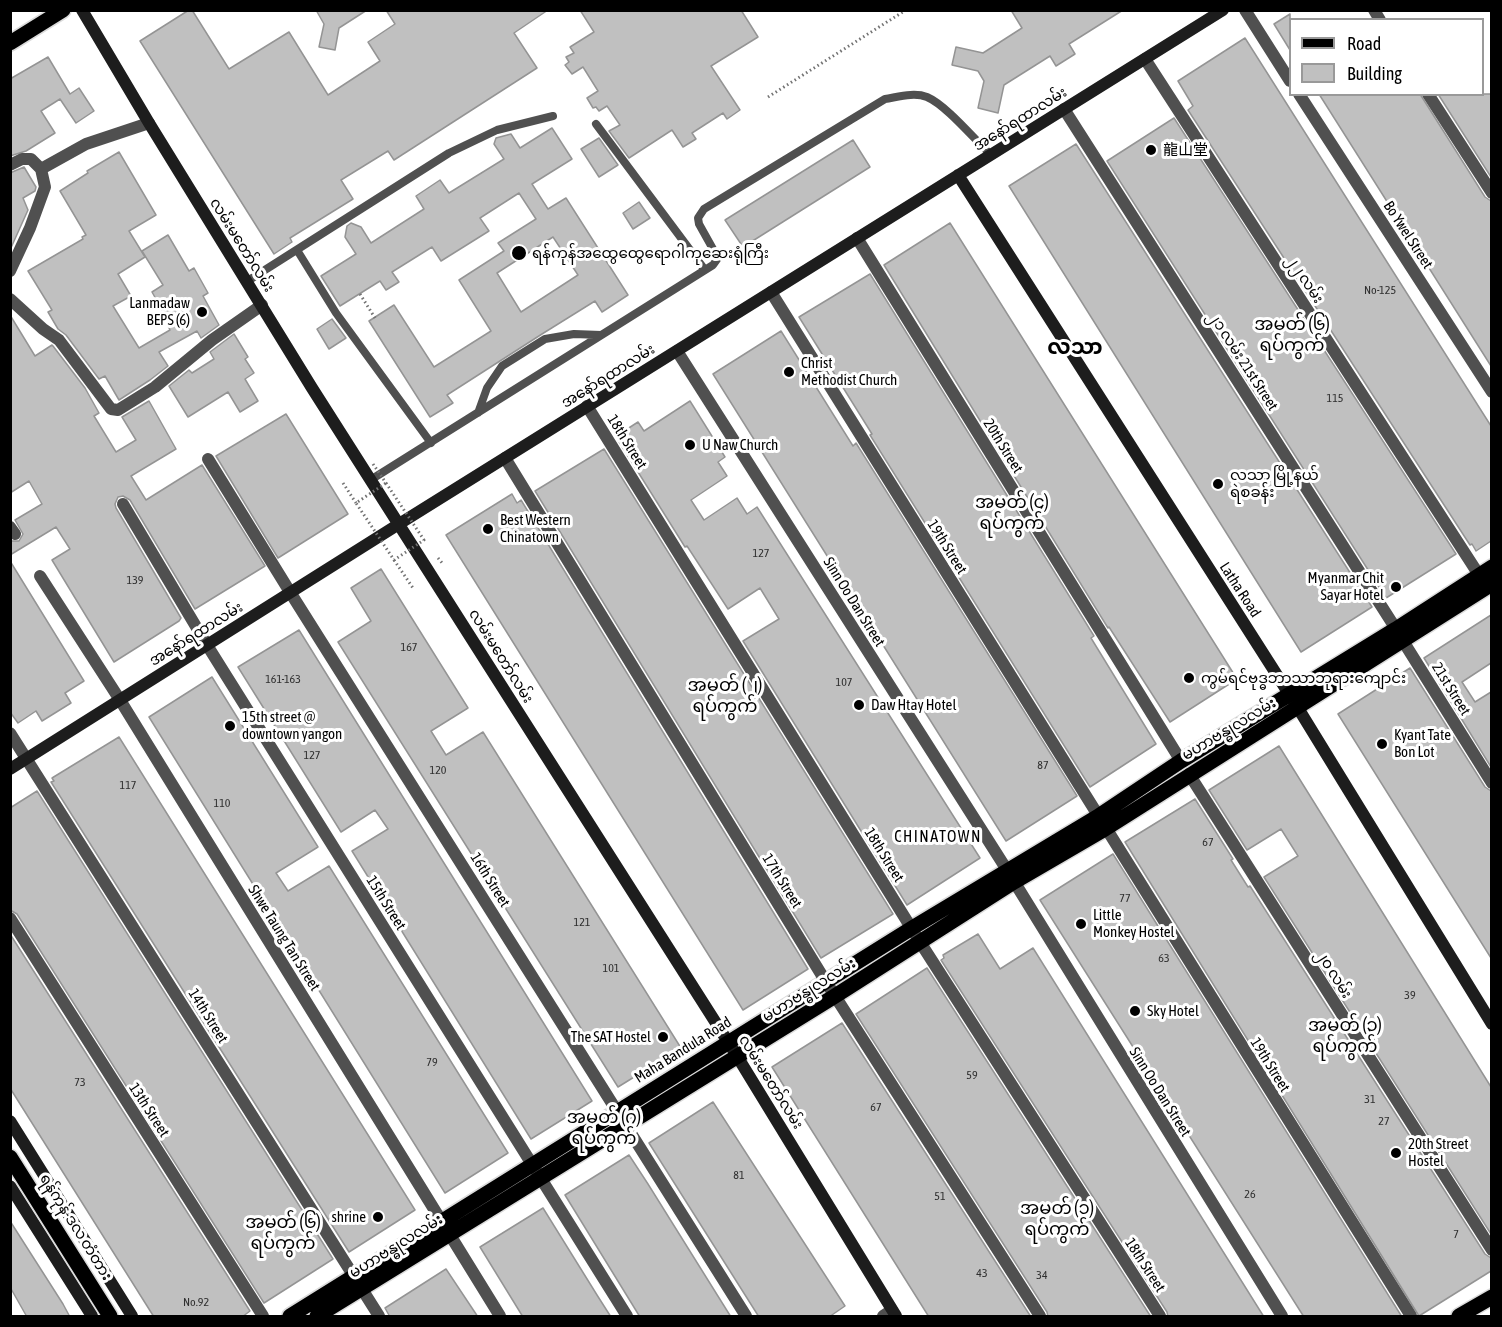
<!DOCTYPE html>
<html>
<head>
<meta charset="utf-8">
<style>
	body { margin:0 }
	#map { position:relative; width:1502px; height:1327px; overflow:hidden; background:#fff; font-family:"Asap Condensed",sans-serif }
	canvas { display:block }
	.frame { position:absolute; inset:0; border:12px solid #000; pointer-events:none }
	.legend { position:absolute; left:1289px; top:18px; width:195px; height:78px; box-sizing:border-box; background:#fff; border:2px solid #999; margin:0; padding:8px 10px; list-style:none; font-size:18px; color:#000 }
	.legend li { display:flex; align-items:center; gap:12px; height:30px }
	.legend b { width:30px; border:2px solid #999 }
</style>
</head>
<body>
<div id="map">
<canvas width="1502" height="1327"></canvas>
<div class="frame"></div>
<ul class="legend">
<li><b style="height:8px;background:#000"></b>Road</li>
<li><b style="height:16px;background:#c0c0c0"></b>Building</li>
</ul>
</div>
<script>
const ctx = document.querySelector('canvas').getContext('2d');
ctx.lineJoin = 'round';
function paint(path, color) { ctx.fillStyle = color; ctx.fill(path, 'evenodd'); }
function stroke(path, color, width, dash) { ctx.strokeStyle = color; ctx.lineWidth = width; ctx.lineCap = dash ? 'butt' : 'round'; ctx.setLineDash(dash || []); ctx.stroke(path); }
function drawText(font, color, halo, rows, align = 'center') {
  ctx.font = font + ' "Asap Condensed","Noto Sans SC","Noto Sans Myanmar",sans-serif'; ctx.lineWidth = 6; ctx.setLineDash([]); ctx.textBaseline = 'middle'; ctx.strokeStyle = halo; ctx.fillStyle = color; for (const [text, x, y, turn = 0] of rows) {
    ctx.save(); ctx.translate(x, y); ctx.rotate((+turn || 0) * Math.PI / 180); ctx.textAlign = isNaN(turn) ? turn : align; if (halo) ctx.strokeText(text, 0, 0); ctx.fillText(text, 0, 0); ctx.restore();
  }
}
const building = new Path2D(`
	M189,10h3l37,59 60,-37 39,63 52,-34 -12,-19 27,-18 -9,-14h162l-34,23 23,35 -143,92 -6,-9 -47,29 12,19 -63,39 2,4 -18,12 -134,-213z
	M316,10h51l-28,18 -4,22 -16,-3 5,-23z
	M580,10h161l17,27 -47,29 29,44 -13,9 -4,-6 -31,20 4,6 -13,8 -11,-17 -43,28 -20,-27 11,-6 -13,-19 -8,5 -3,-4 -3,1 -6,-10 11,-7 -15,-24 -11,7 -7,-9 4,-3 -3,-5 8,-4 -4,-6 24,-15z
	M1011,10h112l-54,34 6,10 -19,12 -6,-10 -46,29 -6,28 -20,-5 6,-27 -6,-10 -26,-6 4,-18 27,6 39,-25z
	M1290,14v36l-16,-26z
	M1245,38l246,388v115l-15,10 -4,-7 -2,1 -282,-435 5,-4 -15,-25z
	M48,57l22,37 9,-6 15,23 -18,12 -16,-24 -19,12 14,22 -29,18 -16,5v-77z
	M1319,94h101l65,103 6,4v165z
	M1438,94h53v83z
	M1174,118l282,436 -70,44 -279,-437z
	M552,128l20,31 -40,25 16,25 18,-11 62,97 -26,17 -7,-11 -53,33 -95,61 6,8 -23,14 -61,-96 25,-16 40,62 57,-36 -32,-51 45,-29 -6,-8 38,-24 -17,-26 -39,25 9,13 -48,30 -9,-14 -40,25 7,10 -13,8 -6,-9 -40,25 -19,-30 35,-22 -11,-17 2,-11 4,-3 10,4 10,16 53,-34 -8,-13 24,-16 9,13 55,-34 -10,-15 2,-6 15,-4 9,14zM553,237l25,38 -57,37 -24,-39z
	M599,138l19,27 -19,12 -18,-28z
	M853,140l17,27 -127,80 -18,-27z
	M1076,144l296,463 -71,45 -292,-466z
	M119,152l37,63 -27,16 16,26 -27,17 13,22 -18,10 26,42 31,-18 -6,-12 2,-1 -14,-25 11,-7 -21,-34 26,-16 21,36 5,-3 14,25 -5,3 16,29 -18,13 -4,-7 -38,21 9,14 -18,14 -31,20 -14,-24 -6,3 -33,-44 -8,-6 -10,-17 4,-2 -24,-39 55,-32 -1,-2 4,-2 -26,-44 28,-18 -1,-2z
	M24,167l12,20 -1,4 -12,7 5,12 -18,40v-77z
	M639,202l11,16 -17,11 -10,-16z
	M950,223l287,456 -67,43 -61,-95 -1,1 -224,-363z
	M870,274l224,362 -3,2 65,106 -66,43 -220,-352 2,-1 -73,-117z
	M10,315l25,41 17,-11 1,1 32,42 14,25 -5,3 22,36 20,-12 -14,-23 27,-16 27,48 -45,27 15,24 56,-35 63,101 -70,43 -65,-109 -7,-4 -5,1 -3,7 1,4 65,110 -2,3 -65,41 -62,-102 18,-11 -14,-22 -46,28v-14h9l4,-7 -8,-14 27,-16 -13,-23 -19,12z
	M332,319l14,19 -17,11 -12,-20z
	M781,331l72,115 3,-3 221,353 -71,45 -293,-467z
	M234,334l14,23 -3,2 9,14 -9,6 13,22 -18,11 -12,-20 -40,25 -19,-31 20,-16 3,3 22,-14 -4,-7z
	M690,401l35,56 -7,5 9,14 -36,24 13,20 33,-22 10,16 10,-7 223,351 -73,47 -164,-264 36,-22 -19,-31 -32,21 -41,-63 -2,1 -67,-107 2,-2 -2,-3 20,-13 6,9z
	M286,414l62,100 -70,44 -62,-102z
	M604,449l289,465 -72,44 -286,-467z
	M512,494l5,9 4,-3 287,469 -65,41 -297,-475z
	M10,561l74,120 -19,12 6,10 -29,18 -6,-10 -18,12 -8,-11z
	M381,569l87,139 -37,23 15,24 37,-23 198,316 -63,39 -280,-445 33,-21 -20,-33z
	M1491,615v48l-29,19 13,20 16,-10v75l-67,-109z
	M299,630l293,471 -61,38 -179,-288 36,-22 -13,-19 -34,22 -103,-165z
	M1410,668l75,119 6,4v167l-153,-244z
	M212,677l106,170 -42,26 12,18 41,-25 179,287 -63,40 -296,-476z
	M119,737l296,473 -66,42 -298,-470 3,-1 -2,-3z
	M1279,746l212,341v147l-227,-357 34,-21 -17,-27 -34,21 -38,-60z
	M37,791l296,468 -69,44 -247,-389 -7,-4v-102z
	M1195,799l38,60 -2,1 17,27 2,-1 235,368 6,4v13l-72,45 -294,-474z
	M1113,854l289,463h-98l-264,-417z
	M10,934l240,377 -8,6h-88l-144,-229z
	M978,934l22,35 33,-21 231,369h-96l-1,-5 -226,-352 3,-2 -1,-3z
	M927,968l224,349h-103l-1,-5 -191,-298z
	M842,1023l189,294h-102l-157,-250z
	M713,1102l132,204 -16,11h-70l-110,-174z
	M629,1155l19,29 83,133h-91l-75,-122z
	M543,1208l54,87 14,22h-88l-43,-70z
	M10,1221l53,83 7,13h-43l-17,-30z
	M446,1269l32,48h-88l-5,-9z`);
const path = new Path2D(`
	M768,97l138,-87
	M360,294l15,24
	M343,483l13,20
	M438,558l5,6
	M394,560l19,28`);
const lane = new Path2D(`
	M596,124l109,146
	M297,250l39,63 95,130
	M246,282l203,-129 48,-23 56,-14
	M478,413l9,-25 15,-22 43,-27 29,-5 27,1
	M372,479l341,-214 5,-7 -19,-34 -1,-6 6,-9 181,-110c13,-2 29,-7 42,-2 19,8 48,43 64,58`);
const street = new Path2D(`
	M1245,10l45,71
	M1374,10l6,10
	M1145,59l334,516
	M1299,94l193,298
	M1428,94l64,99
	M1064,109l332,520
	M10,165l12,-6h9l10,10
	M857,238l324,523
	M10,271l20,-43 15,-41 -4,-18 45,-25 63,-21
	M771,292l640,1024
	M10,299l33,30 16,11 52,69 7,1 37,-23 57,-47 50,-35
	M677,351l330,519 275,446
	M587,406l333,536 240,374
	M505,458l321,524 214,334
	M208,459l82,133 456,724
	M123,504l84,141 420,671
	M10,527l5,7
	M40,576l80,124 380,616
	M1403,641l89,142
	M10,733l369,583
	M1189,774l303,476
	M10,918l253,398
	M883,1316l9,-6`);
const secondary = new Path2D(`
	M82,10l67,113 163,265 425,668 159,260
	M958,175l340,533 194,316
	M10,769l389,-245 824,-514
	M10,1121l122,195
	M10,1186l82,130`);
const primary = new Path2D(`
	M10,43l53,-33
	M10,1157l100,159
	M290,1316l622,-388 185,-111 84,-56 215,-132 96,-62
	M317,1316l518,-320 179,-114 91,-53 387,-245
	M1459,1316l33,-19`);
const pathBridge = new Path2D(`
	M373,464l13,19
	M386,483l38,57 -30,20 -38,-57z`);
const markers = [
	[1151,150,6,"#000"],
	[519,253,8,"#000"],
	[202,312,6,"#000"],
	[789,372,6,"#000"],
	[690,445,6,"#000"],
	[1218,484,6,"#000"],
	[488,529,6,"#000"],
	[1396,587,6,"#000"],
	[1189,678,6,"#000"],
	[859,705,6,"#000"],
	[230,726,6,"#000"],
	[1382,744,6,"#000"],
	[1081,924,6,"#000"],
	[1135,1011,6,"#000"],
	[663,1037,6,"#000"],
	[1396,1153,6,"#000"],
	[378,1217,6,"#000"]
];
const numberNames = [
	["No-125",1380,290],
	["115",1335,398],
	["127",761,553],
	["139",135,580],
	["167",409,647],
	["161-163",283,679],
	["107",844,682],
	["127",312,755],
	["87",1043,765],
	["120",438,770],
	["117",128,785],
	["110",222,803],
	["67",1208,842],
	["77",1125,898],
	["121",582,922],
	["63",1164,958],
	["101",611,968],
	["39",1410,995],
	["79",432,1062],
	["59",972,1075],
	["73",80,1082],
	["31",1370,1099],
	["67",876,1107],
	["27",1384,1121],
	["81",739,1175],
	["26",1250,1194],
	["51",940,1196],
	["7",1456,1234],
	["43",982,1273],
	["34",1042,1275],
	["No.92",196,1302]
];
const streetNames = [
	["အနော်ရထာလမ်း",1020,119,-32],
	["Bo Ywel Street",1408,235,57],
	["လမ်းမတော်လမ်း",242,245,58],
	["၂၂ လမ်း",1305,279,57],
	["၂၁ လမ်း 21st Street",1243,361,57],
	["အနော်ရထာလမ်း",608,376,-32],
	["18th Street",627,442,58],
	["20th Street",1003,446,58],
	["19th Street",947,547,58],
	["Latha Road",1240,590,57],
	["Sinn Oo Dan Street",854,602,58],
	["အနော်ရထာလမ်း",196,634,-32],
	["လမ်းမတော်လမ်း",501,656,58],
	["21st Street",1451,689,58],
	["မဟာဗန္ဓုလလမ်း",1229,729,-31],
	["18th Street",884,855,58],
	["16th Street",490,880,58],
	["17th Street",782,881,58],
	["15th Street",386,903,58],
	["Shwe Taung Tan Street",284,938,58],
	["၂၀ လမ်း",1334,974,58],
	["မဟာဗန္ဓုလလမ်း",809,990,-32],
	["14th Street",208,1016,58],
	["Maha Bandula Road",683,1050,-32],
	["19th Street",1270,1065,58],
	["လမ်းမတော်လမ်း",771,1082,58],
	["Sinn Oo Dan Street",1160,1092,58],
	["13th Street",149,1110,57],
	["ရန်ကုန်-ဒလ တံတား",76,1227,58],
	["မဟာဗန္ဓုလလမ်း",396,1246,-32],
	["18th Street",1145,1265,57]
];
const poiNames = [
	["龍山堂",1163,150],
	["ရန်ကုန်အထွေထွေရောဂါကုဆေးရုံကြီး",532,253],
	["Lanmadaw",190,303,"right"],
	["BEPS (6)",190,320,"right"],
	["Christ",801,363],
	["Methodist Church",801,380],
	["U Naw Church",702,445],
	["လသာ မြို့နယ်",1230,475],
	["ရဲစခန်း",1230,492],
	["Best Western",500,520],
	["Chinatown",500,537],
	["Myanmar Chit",1384,578,"right"],
	["Sayar Hotel",1384,595,"right"],
	["ကွမ်ရင်ဗုဒ္ဓဘာသာဘုရားကျောင်း",1201,678],
	["Daw Htay Hotel",871,705],
	["15th street @",242,717],
	["downtown yangon",242,734],
	["Kyant Tate",1394,735],
	["Bon Lot",1394,752],
	["Little",1093,915],
	["Monkey Hostel",1093,932],
	["Sky Hotel",1147,1011],
	["The SAT Hostel",651,1037,"right"],
	["20th Street",1408,1144],
	["Hostel",1408,1161],
	["shrine",366,1217,"right"]
];
const neighbourhoodNames = [
	["CHINATOWN",938,837]
];
const quarterNames = [
	["အမှတ် (၆)",1292,324],
	["ရပ်ကွက်",1292,345],
	["အမှတ် (၄)",1012,502],
	["ရပ်ကွက်",1012,523],
	["အမှတ် (၂)",725,685],
	["ရပ်ကွက်",725,706],
	["အမှတ် (၃)",1345,1025],
	["ရပ်ကွက်",1345,1046],
	["အမှတ် (၇)",604,1117],
	["ရပ်ကွက်",604,1138],
	["အမှတ် (၁)",1057,1208],
	["ရပ်ကွက်",1057,1229],
	["အမှတ် (၆)",283,1222],
	["ရပ်ကွက်",283,1243]
];
const districtNames = [
	["လသာ",1075,347]
];
paint(building, '#c0c0c0');
stroke(building, '#949494', 1.5);
stroke(primary, '#dbdbdb', 18);
stroke(path, '#727272', 3, [1.5, 3]);
stroke(lane, '#505050', 8);
stroke(street, '#505050', 12);
stroke(secondary, '#1d1d1d', 12);
stroke(primary, '#000', 15);
stroke(pathBridge, '#727272', 3, [1.5, 3]);
for (const [x, y, r, color] of markers) { const dot = new Path2D(); dot.arc(x, y, r, 0, 2 * Math.PI); ctx.fillStyle = color; ctx.fill(dot); stroke(dot, '#fff', 2); }
drawText('12px', '#303030', null, numberNames);
drawText('15px', '#000', '#fff', streetNames);
drawText('15px', '#000', '#fff', poiNames, 'left');
ctx.letterSpacing = '1.5px';
drawText('16px', '#000', '#fff', neighbourhoodNames);
ctx.letterSpacing = '0px';
drawText('18px', '#000', '#fff', quarterNames);
drawText('bold 21px', '#000', '#fff', districtNames);
</script>
</body>
</html>
